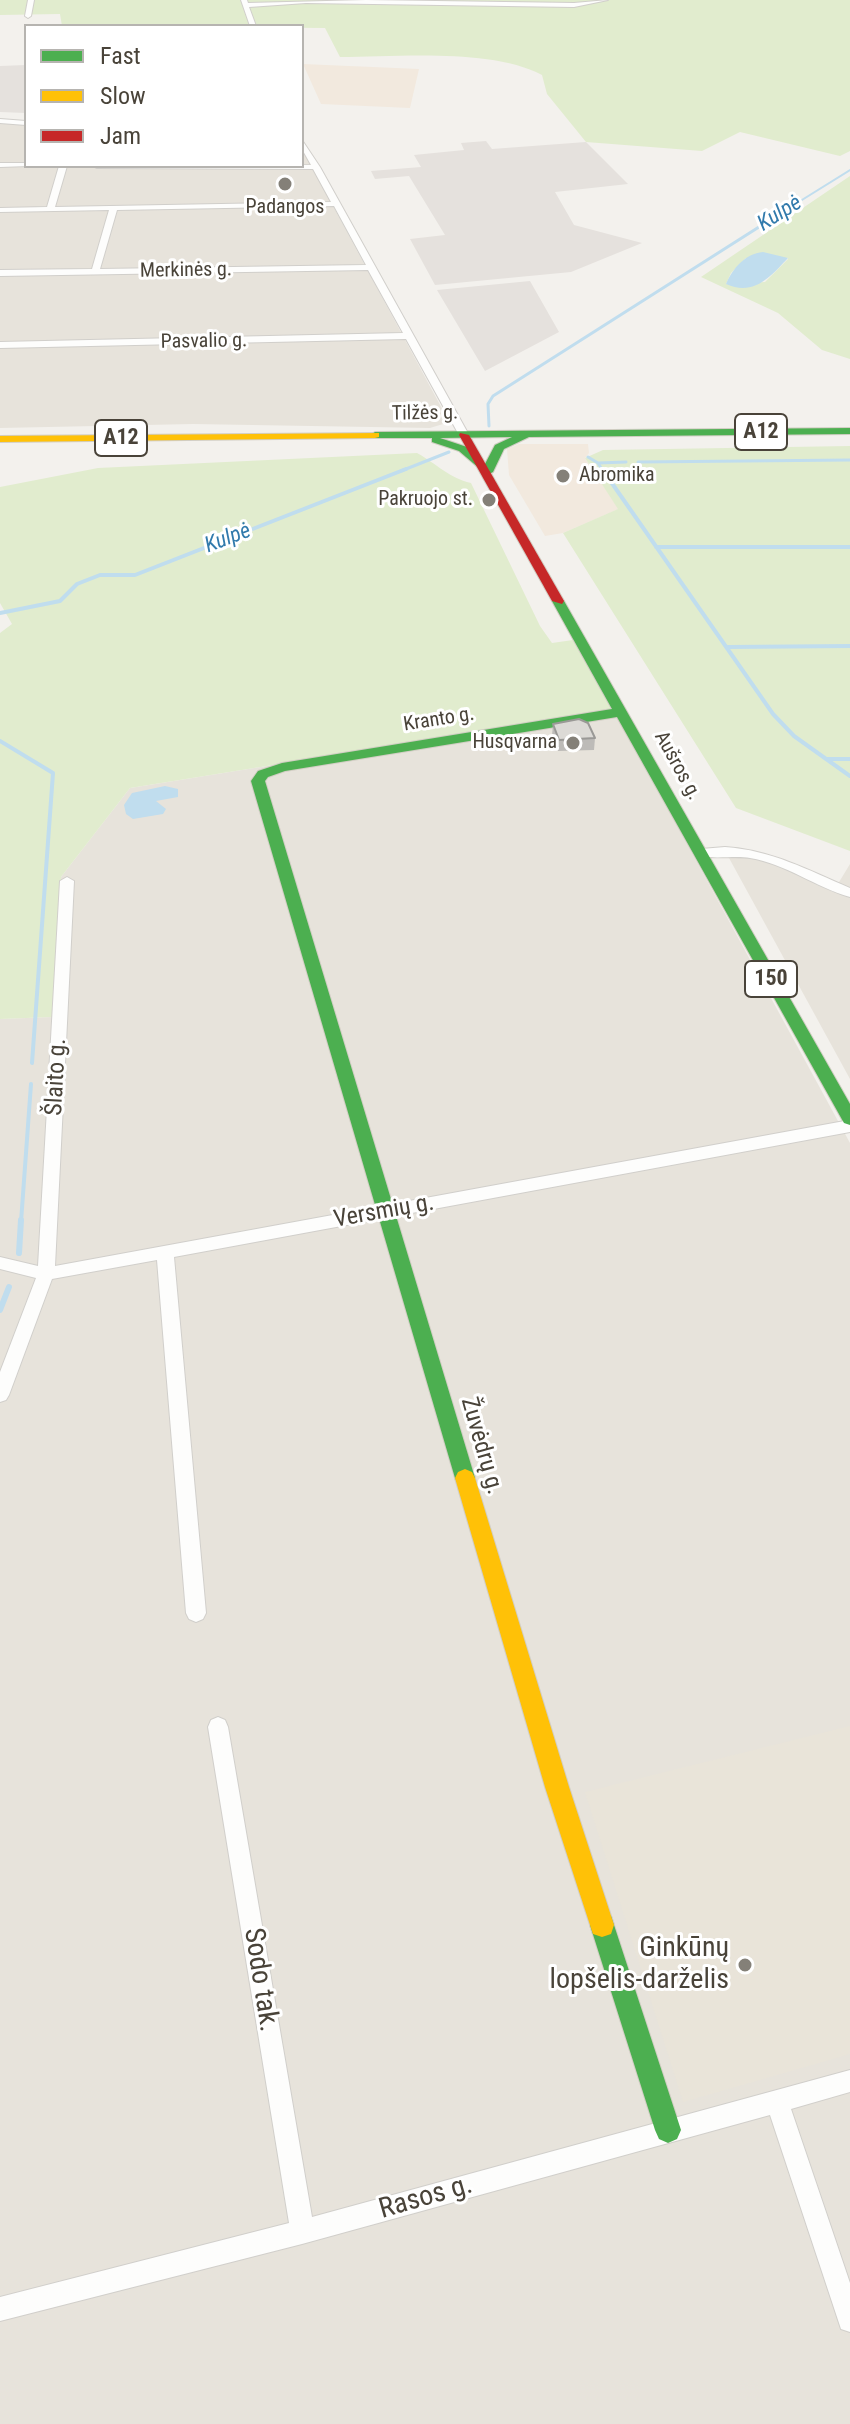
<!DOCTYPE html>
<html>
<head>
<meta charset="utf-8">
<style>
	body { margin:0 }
	#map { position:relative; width:850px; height:2424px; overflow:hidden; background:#f3f1ed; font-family:"Roboto Condensed",sans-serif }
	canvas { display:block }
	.legend { position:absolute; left:24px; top:24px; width:280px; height:144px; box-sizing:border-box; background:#fff; border:2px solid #b6b4b0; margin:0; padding:10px 14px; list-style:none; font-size:24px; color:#494339 }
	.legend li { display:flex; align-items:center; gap:16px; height:40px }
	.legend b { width:40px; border:2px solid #b6b4b0 }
</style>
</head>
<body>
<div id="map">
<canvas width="850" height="2424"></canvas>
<ul class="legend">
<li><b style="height:10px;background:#4caf50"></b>Fast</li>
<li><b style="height:10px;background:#ffc107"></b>Slow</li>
<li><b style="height:10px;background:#c62828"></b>Jam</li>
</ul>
</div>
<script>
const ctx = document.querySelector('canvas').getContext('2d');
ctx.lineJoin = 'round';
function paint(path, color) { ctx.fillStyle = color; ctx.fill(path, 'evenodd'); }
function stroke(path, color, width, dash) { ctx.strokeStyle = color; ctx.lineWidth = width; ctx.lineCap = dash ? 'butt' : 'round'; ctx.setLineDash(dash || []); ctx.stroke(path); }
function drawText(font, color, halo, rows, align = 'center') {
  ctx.font = font + ' "Roboto Condensed",sans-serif'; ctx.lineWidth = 6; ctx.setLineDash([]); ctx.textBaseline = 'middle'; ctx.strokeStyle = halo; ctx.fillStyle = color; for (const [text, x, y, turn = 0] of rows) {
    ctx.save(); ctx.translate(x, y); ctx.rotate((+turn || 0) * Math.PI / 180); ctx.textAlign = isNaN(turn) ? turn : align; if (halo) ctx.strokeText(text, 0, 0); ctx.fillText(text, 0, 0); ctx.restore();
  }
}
const residential = new Path2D(`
	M0,121l26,2v43h276v-18l145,270 -4,6 -13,4 -237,-4 -193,4z
	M614,710l236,433v1281h-850v-1405l52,-2 9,-140 69,-89z
	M748,856l44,15 41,21 17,-28v215l-121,-221z`);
const commercial = new Path2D(`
	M303,64l116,5 -9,39 -89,-4z
	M519,444h69l1,9 -4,5 34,51 -56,24 -18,3 -36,-61 -2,-26z`);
const industrial = new Path2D(`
	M26,65v48l-26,-1v-46z
	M486,141l6,8 94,-7 42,42 -73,8 19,33 68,18 -71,29 -136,13 -25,-46 35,-4 -36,-59 -34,3 -4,-8 50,-4 -7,-12 50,-5 -3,-7z
	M530,281l29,51 -74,39 -48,-81z`);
const education = new Path2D(`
	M850,1726v328l-167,48 -98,-310z`);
const green = new Path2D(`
	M0,0h850v151l-10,5 -100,-24 -38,19 -116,-9 -39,-48 -5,-19c-51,-27 -144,-18 -202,-18l-15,-29 -263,-2 -2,-12 -60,1z
	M850,176v183l-28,-9 -44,-37 -77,-36zM746,258h42v1l-23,23 -39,2 5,-11z
	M850,446v405l-114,-43 -173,-275 55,-24 -33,-51 18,-8z
	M417,453c20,11 32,25 54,30l69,143 12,17 21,-3 41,70 -484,78 -69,89 -9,140 -52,2v-386l12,-9 -12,-21v-116l98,-19z`);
const water = new Path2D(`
	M763,252l25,6c-17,18 -34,39 -62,26 7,-16 19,-30 37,-32z
	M165,786l13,3v8l-22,4 10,8 -3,5 -30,5 -7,-5 -2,-9 8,-12z`);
const streamFar3 = new Path2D(`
	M789,208l61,-38`);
const streamFar2 = new Path2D(`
	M489,426l-1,-22 5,-8 299,-190
	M588,457l10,6 28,-1
	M638,462l212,-2
	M598,463l5,8
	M401,471l48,-19`);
const streamFar1 = new Path2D(`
	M602,469l171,245 21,22 56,40
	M656,547h194
	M0,613l60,-12 17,-17 23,-9h35l271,-106
	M728,647l122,-1
	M0,741l53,32 -21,290
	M827,759h23
	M21,1222l10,-138`);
const stream = new Path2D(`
	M19,1253l2,-33
	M0,1310l9,-23`);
const street = new Path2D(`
	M28,0h6l-3,16 -3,2 -3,-2z
	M241,0h6l1,3 118,-3 208,3 34,-3 -34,7 -268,-4 -57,4 7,19h-6z
	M0,119l26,2v4l-26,-2z
	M302,140l18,27 149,268 -2,2 -8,-2 -53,-96 -406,9v-6l403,-9 -35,-63 -368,6v-6l92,-1 17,-59 -109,2v-4l47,-1 12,-41h8l-12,41 276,-5 -18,-33 -216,-1 -4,-2 218,-1 -9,-16zM334,206l32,59 -266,4 17,-59z
	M0,163h26v3h3l-29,1z
	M725,847c46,3 83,23 125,41v9c-35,-10 -64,-33 -100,-39 -15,-3 -46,3 -56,-5l7,-4z
	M67,877l7,4 -19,385 795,-146v12l-676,125 32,356 -3,6 -7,3 -7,-3 -3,-6 -29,-353 -105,19 -43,116 -3,5 -6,2v-30l36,-94 -36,-9v-12l38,9 22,-385z
	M218,1717l7,3 3,7 84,490 538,-147v22l-59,17 59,174v49l-9,-3 -3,-9 -68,-205 -468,129 -302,77v-24l289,-74 -81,-496 3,-7z`);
const fast = new Path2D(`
	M850,428v6l-321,3 -25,12 -11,23 -6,3 -28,-24 -27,-9v-4h-57l-5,-3 5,-3zM512,437l-17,8 -10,19 -18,-17 -27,-9z
	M558,597l6,4 286,503v21l-6,-2 -227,-406 -332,54 -17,6 -3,4 210,697 -3,6 -7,3 -7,-3 -3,-6 -204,-697 7,-10 24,-8 330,-54 -60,-108z
	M602,1913l9,3 3,9 67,205 -4,9 -9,4 -9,-4 -4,-9 -65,-205 3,-9z`);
const slow = new Path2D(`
	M379,433v4l-4,1 -375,4v-6z
	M465,1469l7,3 3,6 94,309 45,138 -3,9 -9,3 -9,-3 -3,-9 -45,-138 -90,-309 3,-6z`);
const jam = new Path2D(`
	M460,433l9,2 95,166 -2,3 -10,-3 -93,-166z`);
const wall = new Path2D(`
	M553,724l42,14 -1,12 -36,1 -6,-15z`);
const building = new Path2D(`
	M579,719l9,4 7,15 -36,2 -6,-16z`);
const markers = [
	[285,184,8,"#848078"],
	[563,476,8,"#848078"],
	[489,500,8,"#848078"],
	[573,743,8,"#848078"],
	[745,1965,8,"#848078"]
];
const farPoinames = [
	["Padangos",285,208,"center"],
	["Abromika",579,476,"left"],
	["Pakruojo st.",473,500],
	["Husqvarna",557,743]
];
const farStreetnames = [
	["Merkinės g.",186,271,-1],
	["Pasvalio g.",204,342,-1],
	["Tilžės g.",425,414,-1],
	["Kranto g.",439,720,-9],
	["Aušros g.",677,766,61]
];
const farWaternames = [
	["Kulpė",780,214,-32],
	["Kulpė",228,539,-21]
];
const shields = [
	[761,432,52],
	[121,438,52],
	[771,979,52]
];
const shieldNames = [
	["A12",761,432],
	["A12",121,438],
	["150",771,979]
];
const streetNames = [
	["Šlaito g.",57,1077,-87],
	["Versmių g.",384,1212,-10],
	["Žuvėdrų g.",481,1446,74]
];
const nearPoinames = [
	["Ginkūnų",729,1949],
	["lopšelis-darželis",729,1981]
];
const nearStreetnames = [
	["Sodo tak.",260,1980,81],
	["Rasos g.",426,2198,-16]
];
paint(residential, '#e7e3db');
paint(commercial, '#f2e9de');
paint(industrial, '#e5e1dd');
paint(education, '#e9e4d9');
paint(green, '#e1ecce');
paint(water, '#c0ddee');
stroke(streamFar3, '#c0ddee', 2);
stroke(streamFar2, '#c0ddee', 3);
stroke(streamFar1, '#c0ddee', 4);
stroke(stream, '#c0ddee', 6);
stroke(street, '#d1cfcb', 2);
stroke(fast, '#d2cec4', 2);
stroke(slow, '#d2cec4', 2);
stroke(jam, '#d2cec4', 2);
paint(street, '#fdfdfc');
paint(fast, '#4caf50');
paint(slow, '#ffc107');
paint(jam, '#c62828');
paint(wall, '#bdbbb8');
paint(building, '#dcdad6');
stroke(building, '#9a9996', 2);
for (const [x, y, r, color] of markers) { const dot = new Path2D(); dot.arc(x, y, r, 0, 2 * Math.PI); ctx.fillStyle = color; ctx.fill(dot); stroke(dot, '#fff', 3); }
drawText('20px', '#494339', '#fff', farPoinames, 'right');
drawText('20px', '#494339', '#fff', farStreetnames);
drawText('italic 22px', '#317aac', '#fff', farWaternames);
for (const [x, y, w] of shields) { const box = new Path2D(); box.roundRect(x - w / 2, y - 18, w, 36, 6); ctx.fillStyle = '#fff'; ctx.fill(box); stroke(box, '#494339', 2); }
drawText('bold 22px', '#494339', null, shieldNames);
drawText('24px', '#494339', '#fff', streetNames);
drawText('28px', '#494339', '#fff', nearPoinames, 'right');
drawText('28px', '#494339', '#fff', nearStreetnames);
</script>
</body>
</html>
